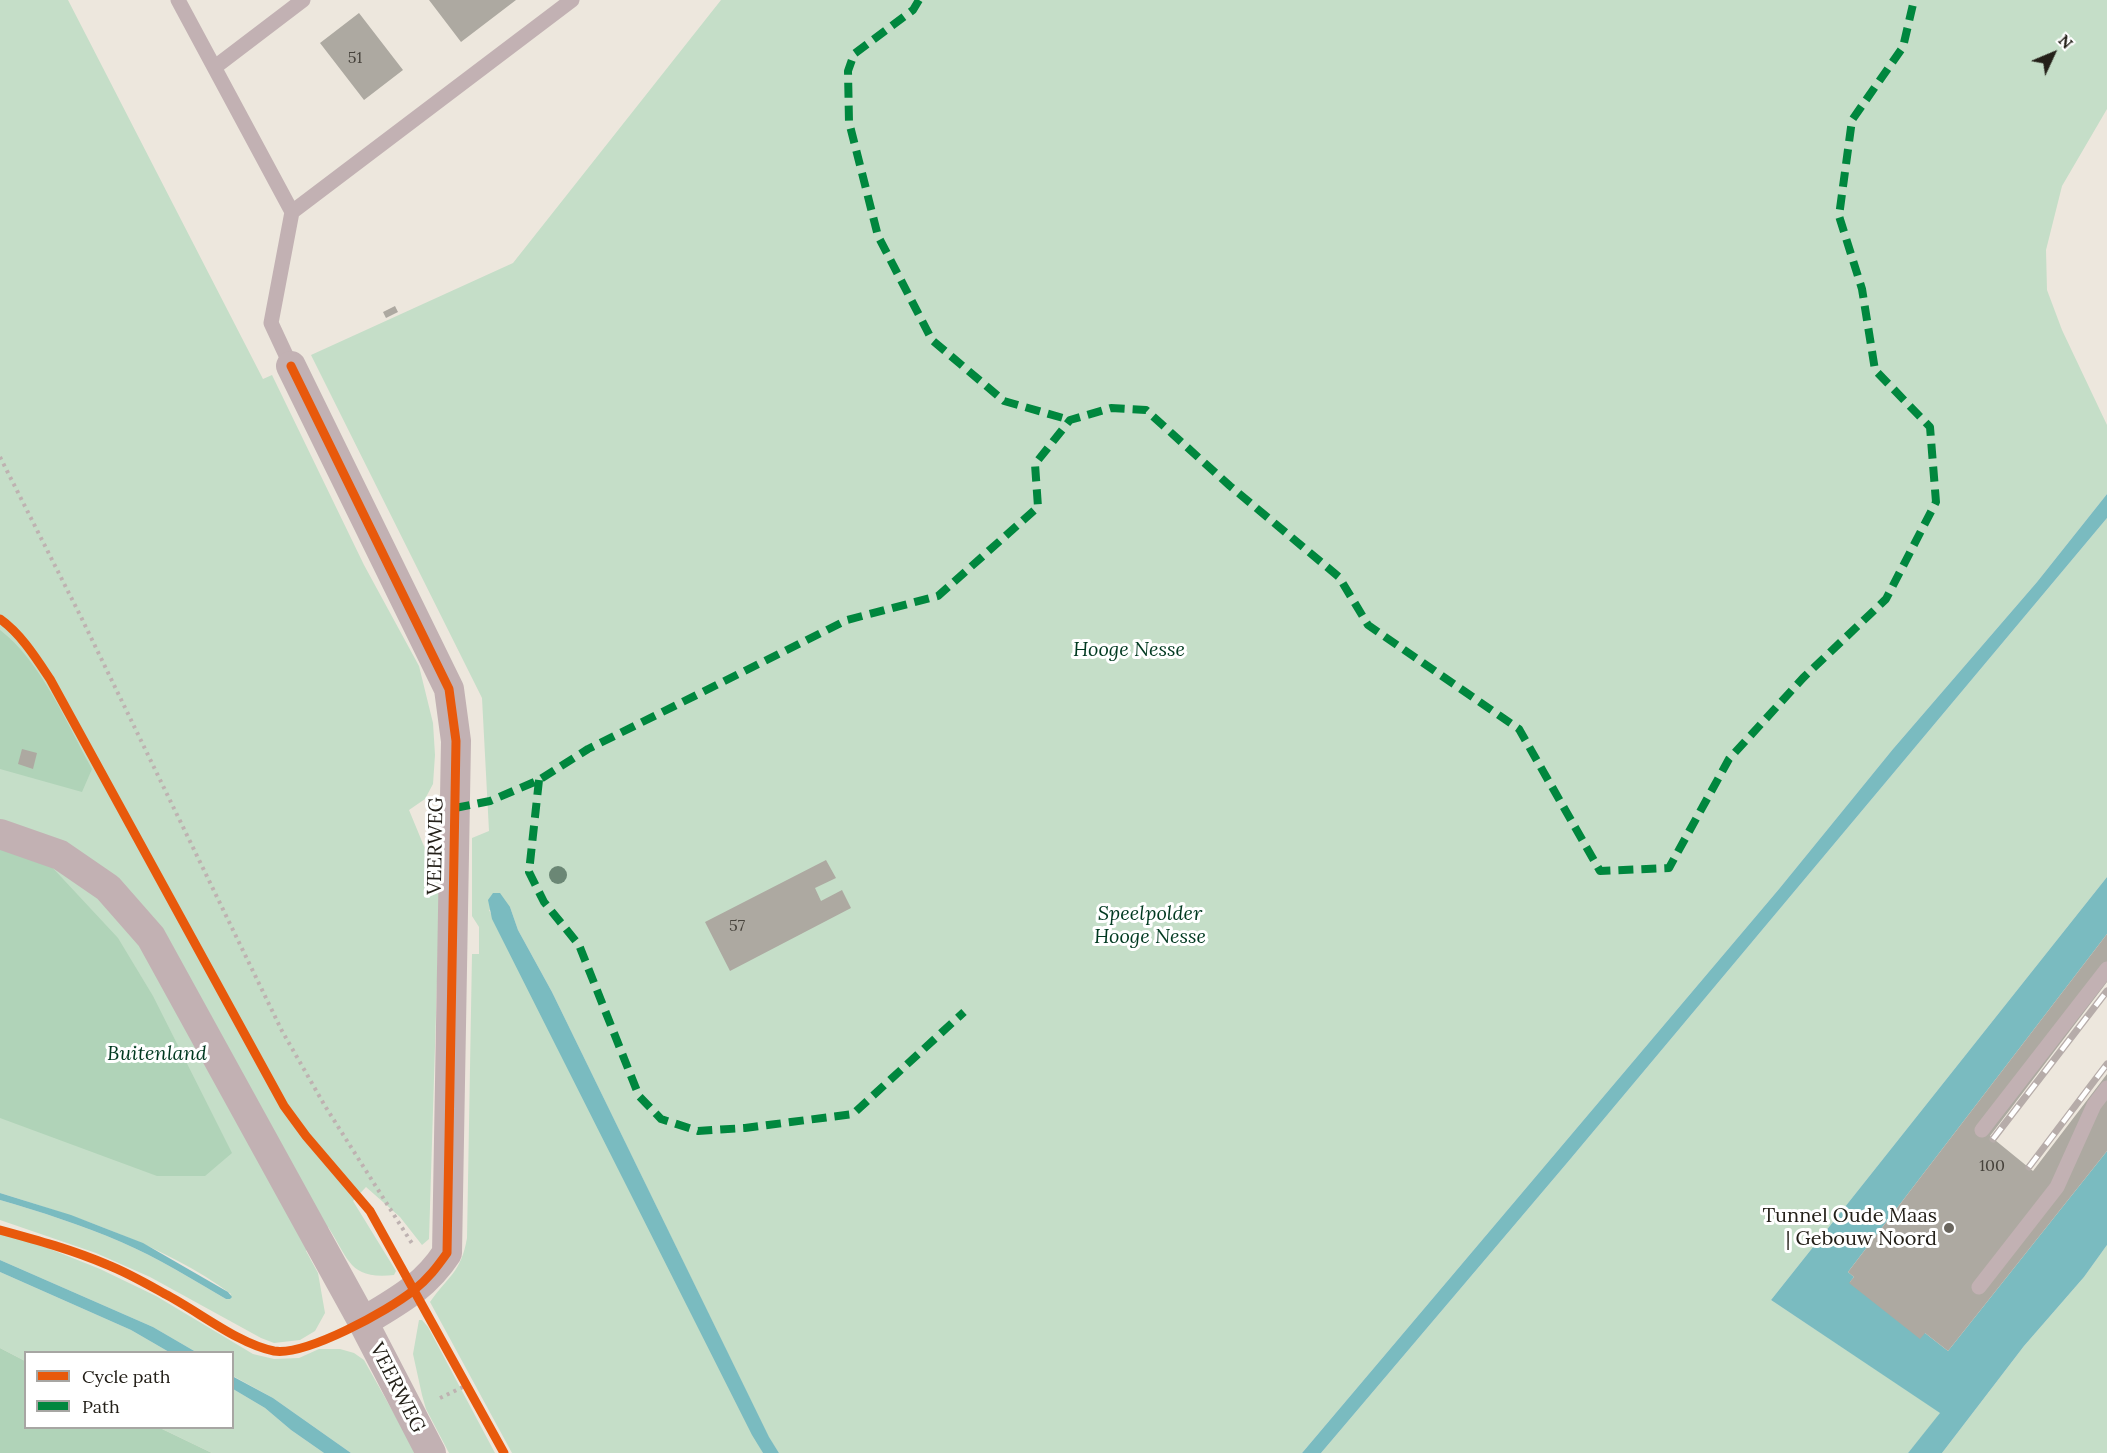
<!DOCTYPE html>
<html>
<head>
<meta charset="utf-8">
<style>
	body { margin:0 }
	#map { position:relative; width:2107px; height:1453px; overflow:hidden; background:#ede7dd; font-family:Lora,serif }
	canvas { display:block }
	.legend { position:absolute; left:24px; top:1351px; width:210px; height:78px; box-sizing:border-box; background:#fff; border:2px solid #a7a6a3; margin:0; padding:8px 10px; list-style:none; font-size:18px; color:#242019 }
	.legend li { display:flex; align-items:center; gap:12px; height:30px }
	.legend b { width:30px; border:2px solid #a7a6a3 }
	.north { position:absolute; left:2023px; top:24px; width:60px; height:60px; -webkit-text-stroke:4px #fff; paint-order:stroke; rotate:46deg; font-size:16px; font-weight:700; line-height:24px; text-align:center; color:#242019 }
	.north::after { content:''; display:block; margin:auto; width:21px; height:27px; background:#242019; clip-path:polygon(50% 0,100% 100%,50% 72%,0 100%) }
</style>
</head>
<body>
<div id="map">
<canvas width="2107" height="1453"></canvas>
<ul class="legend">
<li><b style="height:8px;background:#e8590c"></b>Cycle path</li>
<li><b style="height:8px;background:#00873e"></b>Path</li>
</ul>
<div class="north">N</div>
</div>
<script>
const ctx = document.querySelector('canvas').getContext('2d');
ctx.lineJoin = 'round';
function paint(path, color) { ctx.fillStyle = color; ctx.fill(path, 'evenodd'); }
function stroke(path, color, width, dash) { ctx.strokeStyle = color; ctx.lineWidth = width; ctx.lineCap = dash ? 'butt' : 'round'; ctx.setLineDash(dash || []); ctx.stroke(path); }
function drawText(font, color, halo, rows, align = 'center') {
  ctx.font = font + ' Lora,serif'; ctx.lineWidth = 6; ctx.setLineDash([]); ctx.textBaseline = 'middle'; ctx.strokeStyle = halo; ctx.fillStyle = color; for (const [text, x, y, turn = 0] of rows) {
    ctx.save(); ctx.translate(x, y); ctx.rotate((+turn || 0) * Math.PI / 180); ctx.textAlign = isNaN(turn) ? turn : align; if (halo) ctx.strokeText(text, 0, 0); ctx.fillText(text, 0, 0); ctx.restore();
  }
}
const green = new Path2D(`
	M0,0h68l195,379 9,-4 92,190 55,101 14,57 2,32 -2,29 -8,15 -16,11 31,75 -11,354 -7,6 -22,-28 -34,-30 -13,14 43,70 -2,4c-46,5 -45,-17 -66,-48l-22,24 12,22 7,40 -10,18 -15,9 -26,3 -13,-5 -111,-61 -54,-24 -96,-33v-20c41,12 82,25 121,42 37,16 71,37 105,57l5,-5c-66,-49 -153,-77 -231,-101z
	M721,0h1386v109l-45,77 -16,64 1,40 15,40 45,95v69l-70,88 -144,167 -114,140 -477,564h-523l-10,-15 -217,-446 -34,-62 -8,-23 -21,3 274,543h-251l-82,-151c18,-26 31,-29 37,-64l5,-284h7v-27l-7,-11v-78l17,-7 -7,-133 -171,-343 202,-92z
	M2107,518v359l-336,423 170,113 -33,40h-587l246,-290z
	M0,1234l35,9 65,26 56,27 97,58 21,5 25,-1 20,-9h21l14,4 10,7 52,93h-65l-78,-55 -40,-22 -1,-24h-36l-43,-25 -153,-67z
	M2107,1245v208h-165l82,-107 60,-69z
	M0,1272l131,58 38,22h-143l-1,9 -25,-13z
	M419,1320h3l6,7 67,126h-46l-23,-44 -4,-14 -9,-41z
	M233,1389l32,19 26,22 33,23h-112l-52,-25h72z`);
const forest = new Path2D(`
	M0,630c41,31 67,94 92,139l-10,23 -82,-23z
	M0,845l50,20 68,73 35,58 79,157 -27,23h-48l-157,-58z
	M0,1348l25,13 1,67h134l52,25h-212z`);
const water = new Path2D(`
	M2107,494v24l-540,645 -246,290h-19l477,-564 114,-140 144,-167z
	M2107,877v57l-259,338 6,5 -4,5 75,51 23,18 159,-200v94l-23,32 -60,69 -82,107h-34l32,-40 -169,-113z
	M493,893h7l10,14 8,23 34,62 217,445 10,16h-16l-11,-18 -260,-516 -4,-19z
	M0,1193l71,22 72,28 85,49 4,5 -2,2h-4c-34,-20 -68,-41 -105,-57 -39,-17 -80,-30 -121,-42z
	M0,1260l153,67 43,25h-27l-38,-22 -131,-58z
	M232,1376l41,22 78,55h-27l-33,-23 -26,-22 -32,-19z`);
const building = new Path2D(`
	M429,0h87l-55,42z
	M359,13l44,57 -39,30 -44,-57z
	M395,306l3,6 -12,6 -3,-6z
	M22,749l15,4 -4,16 -15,-5z
	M826,860l10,18 -21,10 6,13 21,-11 9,18 -121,63 -25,-49z
	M2107,934v48l-117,154 43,35 74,-97v77l-159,200 -23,-18 -5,6 -71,-56 5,-6 -6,-5z`);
const path = new Path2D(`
	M0,457l82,162 200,412 43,75 88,139
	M440,1398l27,-13`);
const lane = new Path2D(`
	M178,0l114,212 280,-212
	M215,67l88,-67
	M291,366l-20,-43 21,-111
	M1982,1130l125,-161
	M1979,1287l78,-100 37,-82 13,-17`);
const street = new Path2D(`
	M291,366l158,323 7,52 -9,512c-23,35 -50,48 -84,69
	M0,834l60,21 48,33 43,49 212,385 68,131`);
const rail = new Path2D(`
	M1993,1139l114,-148
	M2029,1167l78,-103`);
const quiet = new Path2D(`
	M919,0l-6,10 -59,44 -6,17 1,51 29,114 54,104 72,61 66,19
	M539,780l-10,92 15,30 35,43 60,151 22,23 37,12 47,-3 108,-14 111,-102
	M455,808l35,-7 49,-21 49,-31 259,-129 91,-24 100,-89 -3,-43 35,-44 41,-12 35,2 84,76 109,91 29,48 151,104 81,142 69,-3 60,-109 74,-81 83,-79 50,-97 -6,-75 -55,-57 -13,-81 -23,-73 13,-96 51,-73 11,-47`);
const cycleway = new Path2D(`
	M0,619c21,15 36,39 50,60l234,427 22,30 64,75 134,242
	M0,1230c37,10 73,20 108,35 20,8 39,19 57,29 33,17 73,50 109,57 32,5 114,-40 140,-61 14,-11 23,-23 33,-37l9,-512 -7,-52 -158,-323`);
const trees = [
	[558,875]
];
const markers = [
	[1949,1228,6,"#6a665e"]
];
const numberNames = [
	["51",355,58],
	["57",737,926],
	["100",1992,1166]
];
const parkNames = [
	["Hooge Nesse",1129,650],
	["Speelpolder",1150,914],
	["Hooge Nesse",1150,937],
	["Buitenland",157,1054]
];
const streetNames = [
	["VEERWEG",436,846,-89],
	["VEERWEG",397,1388,63]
];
const poiNames = [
	["Tunnel Oude Maas",1937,1216],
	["| Gebouw Noord",1937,1239]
];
paint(green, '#c5dec8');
paint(forest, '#b0d3b8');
paint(water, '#7abbc0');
paint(building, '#ada9a1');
stroke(path, '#beb2b1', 4, [3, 4.5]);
stroke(lane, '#c2b1b3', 15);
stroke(street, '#c2b1b3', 30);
stroke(rail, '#b6aca9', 7);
stroke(rail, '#fff', 4.5, [14]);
stroke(quiet, '#00873e', 8, [15, 8]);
stroke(cycleway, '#e8590c', 9);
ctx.fillStyle = '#6b8775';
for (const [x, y] of trees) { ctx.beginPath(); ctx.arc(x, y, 9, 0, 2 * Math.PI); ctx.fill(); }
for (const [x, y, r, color] of markers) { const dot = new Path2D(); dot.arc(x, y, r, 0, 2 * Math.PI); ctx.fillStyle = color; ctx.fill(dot); stroke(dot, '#fff', 2); }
drawText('16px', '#46423b', null, numberNames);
drawText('italic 20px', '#003920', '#fff', parkNames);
drawText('20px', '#242019', '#fff', streetNames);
drawText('20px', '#242019', '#fff', poiNames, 'right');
</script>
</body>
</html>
